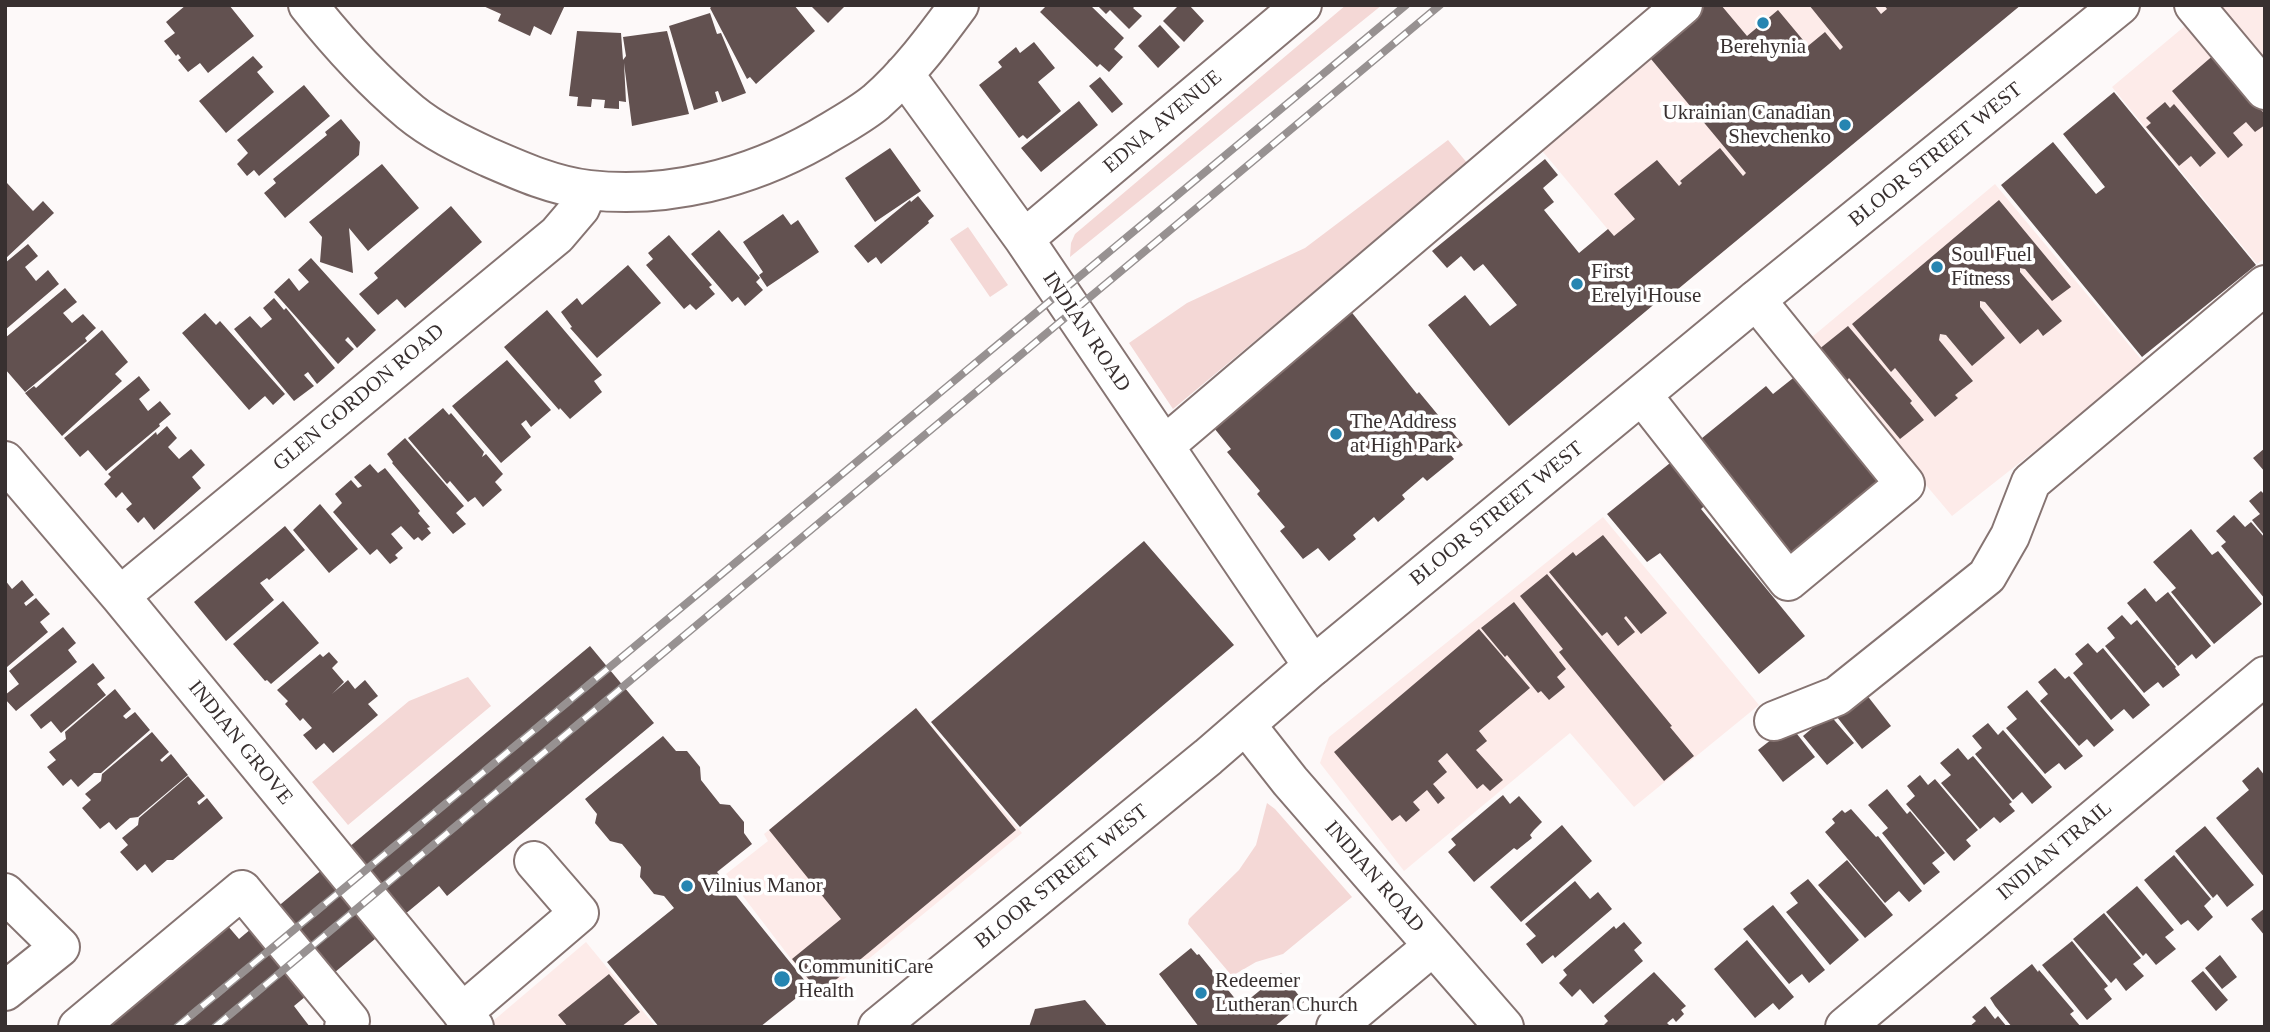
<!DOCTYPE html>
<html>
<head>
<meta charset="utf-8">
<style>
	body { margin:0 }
	#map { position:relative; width:2270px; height:1032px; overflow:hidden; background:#fdf9f9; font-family:Georgia,serif }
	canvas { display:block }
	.frame { position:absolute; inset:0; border:7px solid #383030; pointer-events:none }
</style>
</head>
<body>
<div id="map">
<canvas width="2270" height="1032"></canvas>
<div class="frame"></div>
</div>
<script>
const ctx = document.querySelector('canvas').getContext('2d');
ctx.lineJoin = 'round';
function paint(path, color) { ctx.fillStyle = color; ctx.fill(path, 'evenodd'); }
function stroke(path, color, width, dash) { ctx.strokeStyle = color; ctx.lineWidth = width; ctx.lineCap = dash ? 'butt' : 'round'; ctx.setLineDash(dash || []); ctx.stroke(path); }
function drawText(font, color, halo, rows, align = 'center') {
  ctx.font = font + ' Georgia,serif'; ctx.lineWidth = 7; ctx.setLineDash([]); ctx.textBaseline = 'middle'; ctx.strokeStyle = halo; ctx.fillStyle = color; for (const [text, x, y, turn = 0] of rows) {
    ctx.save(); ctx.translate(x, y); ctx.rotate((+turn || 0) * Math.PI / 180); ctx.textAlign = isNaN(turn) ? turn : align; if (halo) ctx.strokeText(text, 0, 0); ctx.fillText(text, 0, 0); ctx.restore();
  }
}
const built = new Path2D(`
	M1660,5h360l-354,294 -148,-177z
	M2210,5h55v253l-8,6 -145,-177z
	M1995,184l150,180 -193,152 -146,-174z
	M1603,517l156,188 -125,102 -64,-74 -166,138 -84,-108 9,-26z
	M916,708l106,125 -201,165 -95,-124 42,-33 -4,-7 5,-4z
	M586,942l70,85h-170z`);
const green = new Path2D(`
	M1346,5h36l-312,252 1,-14 4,-9z
	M1448,140l20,24 -295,245 -44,-66 58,-40 118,-55z
	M968,227l40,58 -18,12 -40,-58z
	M468,677l23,29 -143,119 -36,-43 97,-81z
	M1267,803l8,6 77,88 -69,57 -27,8 -24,14 -44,-52 1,-5 50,-49 17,-25z`);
const building = new Path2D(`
	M186,5h43l25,31 -46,37 -8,-10 -12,9 -10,-12 3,-2 -3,-4 -2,2 -12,-15 11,-8 -9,-11z
	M481,5h84l-14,30 -17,-9 -4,10 -32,-15 3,-7z
	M713,5h81l21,26 -59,53 -6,-7 -3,2 -37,-71z
	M810,5h36l-18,18z
	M1047,5h43l34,33 -10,11 9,8 -14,15 -9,-8 -3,3 -57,-55z
	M1097,5h39l-3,3 9,8 -13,13 -19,-19 -4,4z
	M1179,5h10l15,16 -20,21 -21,-21z
	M1704,5h17l26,31 31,-26 30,36 17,-14 15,18 3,-3 -34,-42h65l7,9 6,-5 -3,-4h137l-355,294 -2,-3 -155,130 -81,-101 37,-30 25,31 27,-21 -34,-41 -9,7 -13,-15 -14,12 -15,-17 113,-92 13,16 -15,13 11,14 -10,8 35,43 29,-24 6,7 21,-17 -21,-25 43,-34 22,26 3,-3 -2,-2 40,-33 23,28 3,-3 -100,-120z
	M710,13l7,21 4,-1 25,60 -24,9 -4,-11 -3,1 3,10 -24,8 -25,-84z
	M1160,25l20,22 -22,21 -20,-22z
	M577,31l44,2 2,27 3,-4 -3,-19 44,-6 22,83 -57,12 -8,-63 2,39 -7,-1v8l-15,-1 1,-8 -13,-1 -1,8 -14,-1 1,-9 -9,-1z
	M1034,42l21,26 -17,14 23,29 -34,28 -4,-4 -4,3 -40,-53 23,-18 -4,-5 18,-15 4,6z
	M2216,53l47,55 -2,2 4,4v11l-10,7 -9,-10 -13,11 10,12 -15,13 -56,-67z
	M253,56l10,11 -6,5 17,20 -48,41 -27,-32z
	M1100,77l23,27 -11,9 -23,-27z
	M304,85l26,31 -71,60 -5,-6 -7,6 -10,-12 11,-11 -11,-13z
	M2114,92l142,173 -114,92 -141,-172 52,-43 43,52 9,-7 -42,-53z
	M1079,101l19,24 -57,47 -20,-24z
	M2165,102l5,6 4,-4 42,49 -16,14 -9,-11 -12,10 -33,-39 5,-4 -5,-5z
	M341,119l19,23 -1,13 -74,63 -21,-25 12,-10 -3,-4 54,-44 -2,-3z
	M890,148l31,43 -46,31 -30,-44z
	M382,164l37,44 -51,43 -19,-23 4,45 -33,-11 2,-25 -13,-15z
	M7,183l26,28 10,-10 11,12 -49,46v-74z
	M918,196l16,20 -6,5 1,2 -48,41 -5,-7 -8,6 -14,-17 56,-46 1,2z
	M1999,200l72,87 -19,14 -27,-32 -5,-1v4l42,49 -19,15 -5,-7 -18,15 -35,-42 -5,-1v6l25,31 -33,28 -26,-31 -6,-1 -1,6 34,41 -18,14 3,3 -23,19 -40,-49 -4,4 -39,-48z
	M451,206l31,36 -77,66 -8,-9 -19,16 -19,-21 19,-16 -4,-5z
	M783,214l8,11 7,-5 21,32 -52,35 -8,-12 4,-3 -20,-30z
	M719,230l41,48 -4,4 7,8 -18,16 -7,-9 -6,5 -41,-48z
	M669,235l43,50 -3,2 6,7 -19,16 -6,-6 -6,5 -38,-44 7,-6 -5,-6z
	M28,244l10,12 -13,11 11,14 12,-11 11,14 -54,46v-67z
	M311,258l65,72 -19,18 -9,-11 -3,3 9,9 -16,15 -64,-72 15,-14 10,13 10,-9 -11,-12z
	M628,265l33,38 -64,55 -27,-30 2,-1 -11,-15 16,-14 5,7z
	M65,288l12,14 -14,11 9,10 11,-9 13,14 -11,10 2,3 -62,51 -20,-23v-31z
	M274,298l10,12 2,-2 49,60 -18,16 -9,-12 -4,3 10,11 -20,15 -60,-72 16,-13 11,12 11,-9 -9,-11z
	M1349,309l68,85 2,-2 44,53 -13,9 4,5 -27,22 -4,-4 -21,18 3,4 -27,23 -4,-5 -21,18 3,4 -27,22 -11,-13 -15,11 -23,-28 5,-4 -28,-33 3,-3 -33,-39 4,-3 -21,-26z
	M547,310l55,65 -8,6 8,11 -32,27 -10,-11 -1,2 -55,-63z
	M205,313l11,12 4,-4 65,73 -12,11 -8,-9 -16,14 -67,-77z
	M1848,326l64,75 -2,2 14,17 -24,19 -51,-61 -4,5 -27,-33z
	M102,330l26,32 -13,12 7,7 -60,55 -37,-43 9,-7 2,2z
	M507,360l44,50 -20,17 -5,-7 -5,4 10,13 -30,26 -49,-57z
	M1797,375l85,104 -94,77 -92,-113 70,-57 7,8z
	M139,376l11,14 -11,9 9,12 12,-10 11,13 -12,10 1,2 -54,45 -18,-21 -8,7 -16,-19z
	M443,408l6,7 2,-2 33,39 -2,5 4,-3 17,20 -8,8 7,8 -19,17 -8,-10 -7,5 -18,-21 -3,3 -39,-46z
	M167,426l10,12 -9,9 11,12 12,-10 14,16 -13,12 9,11 -47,42 -10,-13 -6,6 -12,-14 6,-5 -10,-12 -6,6 -12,-14 7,-7 -3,-3 48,-42 1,3z
	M405,438l59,68 -8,7 10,11 -13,10 -61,-71 1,-1 -6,-8z
	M2265,448v24l-12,-14z
	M1675,459l35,42 -9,8 104,127 -46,38 -99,-121 -13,9 -40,-48z
	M370,464l8,9 7,-5 35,43 -2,2 12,14 -3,1 4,5 -9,8 -4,-4 -4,3 -13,-14 -10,8 12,14 -8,7 3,3 -8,6 -13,-15 -7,6 -37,-43 9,-9 -7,-9 16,-14 7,8 4,-2 -8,-9z
	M2261,491l4,4v41l-13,-16 8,-6 -11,-13z
	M320,504l38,45 -29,24 -36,-43z
	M2234,515l11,12 6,-5 14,16v61l-44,-53 5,-4 -10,-11z
	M285,526l20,24 -36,30 -2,-2 -7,5 14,17 -48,41 -32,-39z
	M2191,529l21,26 6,-4 44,53 -48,40 -43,-52 5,-4 -23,-26z
	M1603,535l64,78 -26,21 -15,-18 -2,2 11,14 -17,14 -11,-14 -5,4 -53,-64 24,-20 3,4z
	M1144,541l90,104 -214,182 -89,-105z
	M1547,574l125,152 -2,1 24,29 -30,25 -105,-129 4,-3 -43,-53z
	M5,580l7,9 10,-9 12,15 -10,8 2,3 10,-8 14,16 -10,8 8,10 -41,35z
	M2145,588l11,14 12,-10 43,54 -15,13 -4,-5 -14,12 -51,-63z
	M283,601l36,42 -48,41 -4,-4 -2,1 -32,-37z
	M1514,602l52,67 -9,8 8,10 -16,13 -8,-9 -3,2 -31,-38 -2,2 -24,-29z
	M2122,615l9,10 6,-5 39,47 -1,1 5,7 -17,13 -5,-6 -14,11 -39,-47 10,-8 -8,-10z
	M63,627l13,16 -8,7 9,12 -61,49 -11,-12v-4l14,-11 -10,-13z
	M1479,629l51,59 -51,43 8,10 -11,9 27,30 -13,11 -7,-7 -6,5 -30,-36 -9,8 9,11 -14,12 12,14 -7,6 -11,-14 -14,12 7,8 -14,12 -6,-7 -8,6 -58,-69z
	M2088,643l9,10 6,-5 47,57 -17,14 -9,-10 -13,11 -38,-47 10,-9 -8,-10z
	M590,646l64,77 -207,173 -8,-10 -145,120 16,21h-220l137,-102 12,14z
	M329,652l9,10 -6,6 12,14 -12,12 16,-14 7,9 10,-9 13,16 -10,8 10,11 -45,38 -9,-10 -8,7 -13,-15 9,-7 -9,-10 -3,3 -15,-17 3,-3 -11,-11 43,-36 3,3z
	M93,663l12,15 -8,6 9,11 -45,38 -10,-12 -10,8 -11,-14z
	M2055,668l10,11 4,-3 45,54 -20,17 -7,-8 -8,7 -39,-45 8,-7 -10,-12z
	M115,689l16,20 -8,7 3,3 9,-7 15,18 -49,43h-7l-16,14 -7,-8 -8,7 -16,-19 9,-7 -7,-8 17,-13 -1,-7z
	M2027,690l56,66 -18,14 -6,-7 -14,11 -39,-46 11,-9 -10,-12z
	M1866,694l25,32 -29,23 -25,-32z
	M916,708l100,122 -196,163 -28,-34 49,-40 -72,-89z
	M1829,714l25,29 -27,22 -24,-29z
	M1988,723l10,12 5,-5 49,57 -20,17 -10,-12 -9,8 -38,-46 7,-6 -10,-12z
	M1790,725l25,32 -32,25 -25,-32z
	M152,732l17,20 -9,8 2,2 9,-8 17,21 -50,42 -8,1 -14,12 -7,-8 -9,7 -18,-21 9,-8 -6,-6 16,-13 1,-7z
	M663,736l13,15h11l13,16 1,13 19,24 10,1 14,17v11l8,11 -35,28 93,115 -50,40h-101l-52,-65 67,-54 -10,-12 -10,-2 -14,-17 1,-10 -19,-23 -12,-3 -15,-18 2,-9 -12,-15z
	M1958,748l10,12 5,-4 39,46 -3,2 6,7 -15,12 -6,-6 -14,12 -39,-46 10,-8 -11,-12z
	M2258,767l7,9v102l-49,-60 33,-28 -7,-9z
	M1920,775l8,10 7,-6 43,51 -12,10 5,6 -17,15 -48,-57 9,-8 -8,-10z
	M188,776l17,20 -8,6 2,3 8,-7 16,20 -50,42h-6l-15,13 -7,-9 -8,7 -17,-19 8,-7 -6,-7 16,-13 1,-7z
	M1887,789l20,25 3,-3 35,42 -13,10 8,9 -16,13 -42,-52 6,-5 -20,-23z
	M1503,795l7,9 9,-8 23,26 -8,8 -4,5 2,3 -15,12 -3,-2 -40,34 -26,-30 8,-7 -5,-6z
	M1851,809l25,28 2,-1 44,55 -13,11 -10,-11 -14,12 -60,-71 10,-9 -3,-4 10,-9 3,3z
	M1562,825l30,36 -71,61 -31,-35z
	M2205,826l49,59 -27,22 -10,-13 -4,4 -38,-47z
	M2174,855l37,44 -7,7 9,11 -15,14 -10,-11 -7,5 -37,-45z
	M1847,860l46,55 -28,23 -47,-53z
	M1808,879l51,61 -29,25 -44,-53 12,-9 -8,-10z
	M1575,881l15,18 8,-7 14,17 -57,49 -2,-3 -11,9 -16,-20 10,-8 -11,-12z
	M2137,886l37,44 -9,7 11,12 -20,16 -10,-12 -3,3 -37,-44z
	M1773,905l52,65 -16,13 -7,-9 -13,10 -46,-55z
	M2265,908v28l-14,-17z
	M2104,913l37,45 -8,6 11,12 -18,15 -10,-13 -5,5 -38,-44z
	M1624,922l18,21 -8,7 9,11 -50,43 -13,-15 -8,8 -13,-14 8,-8 -4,-5 51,-44 2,3z
	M1747,940l47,57 -15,13 -6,-7 -18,15 -41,-49z
	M2072,941l36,45 -4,3 8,10 -25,21 -45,-55z
	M1191,948l6,7 2,-1 42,52 40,-33 23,29 -30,25h-75l-40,-53z
	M2220,955l17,22 -15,12 -17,-21z
	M2032,964l6,8 1,-2 35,41 -4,3 11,13h-69l-17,-21 -5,-8z
	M2203,971l25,29 -12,11 -25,-30z
	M1654,972l32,34 -5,4 3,4 -8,8 -3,-4 -6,5 4,4h-65l-2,-2 4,-4 -4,-5z
	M609,974l31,38 -19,15h-53l-10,-12z
	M1085,1000l23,27h-79l6,-18z
	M1985,1006l10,13 3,-3 9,11h-38l7,-6 -4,-4z`);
const minor = new Path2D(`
	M308,5c31,39 64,75 102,107 23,19 52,33 78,45 32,14 66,29 101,33 79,9 160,-12 229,-51 20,-12 41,-23 58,-37 32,-28 58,-63 83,-97
	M2194,5l71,85
	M904,74l120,165 289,427
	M1024,239l278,-234
	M1642,395l146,186 117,-97 -149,-184
	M1164,446l519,-441
	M5,461l115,135 354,431
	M120,596l437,-361 23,-27 8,-18
	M1774,721l63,-25 150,-120 23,-40 21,-54 234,-197
	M1246,725l44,56 214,246
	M5,893l55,54 -55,44
	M462,1013l117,-100 -45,-52
	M78,1027l164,-137 108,131 -6,6
	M1336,1027l97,-81
	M1845,1027l420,-351`);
const major = new Path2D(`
	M878,1027l330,-270 105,-91 443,-366 364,-295`);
const rail = new Path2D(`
	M177,1027l1229,-1022
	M215,1027l1225,-1022`);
const markers = [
	[1763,23,7,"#2685b1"],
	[1845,125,7,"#2685b1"],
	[1937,267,7,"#2685b1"],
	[1577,284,7,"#2685b1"],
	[1336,434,7,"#2685b1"],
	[687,886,7,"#2685b1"],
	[782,979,9,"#2685b1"],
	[1201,993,7,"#2685b1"]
];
const poiNames = [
	["Berehynia",1763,47,"center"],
	["Ukrainian Canadian",1831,113,"right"],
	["Shevchenko",1831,137,"right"],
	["Soul Fuel",1951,255],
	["Fitness",1951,279],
	["First",1591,272],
	["Erelyi House",1591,296],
	["The Address",1350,422],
	["at High Park",1350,446],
	["Vilnius Manor",701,886],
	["CommunitiCare",798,967],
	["Health",798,991],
	["Redeemer",1215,981],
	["Lutheran Church",1215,1005]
];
const streetNames = [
	["EDNA AVENUE",1163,122,-40],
	["BLOOR STREET WEST",1936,155,-39],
	["INDIAN ROAD",1086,332,56],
	["GLEN GORDON ROAD",359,398,-40],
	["BLOOR STREET WEST",1497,514,-39],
	["INDIAN GROVE",240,743,51],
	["INDIAN TRAIL",2055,851,-40],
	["BLOOR STREET WEST",1062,877,-39],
	["INDIAN ROAD",1374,877,49]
];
paint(built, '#fdebe9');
paint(green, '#f4d8d6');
paint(building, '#625150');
stroke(minor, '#867472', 42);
stroke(major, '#867472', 42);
stroke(minor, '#fff', 38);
stroke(major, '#fff', 38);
stroke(rail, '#979191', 8);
stroke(rail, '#fff', 5, [16]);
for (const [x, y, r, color] of markers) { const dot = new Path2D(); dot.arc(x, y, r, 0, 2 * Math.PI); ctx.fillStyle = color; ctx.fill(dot); stroke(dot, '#fff', 2.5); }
drawText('21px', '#383030', '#fff', poiNames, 'left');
drawText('21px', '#383030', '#fff', streetNames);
</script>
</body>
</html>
